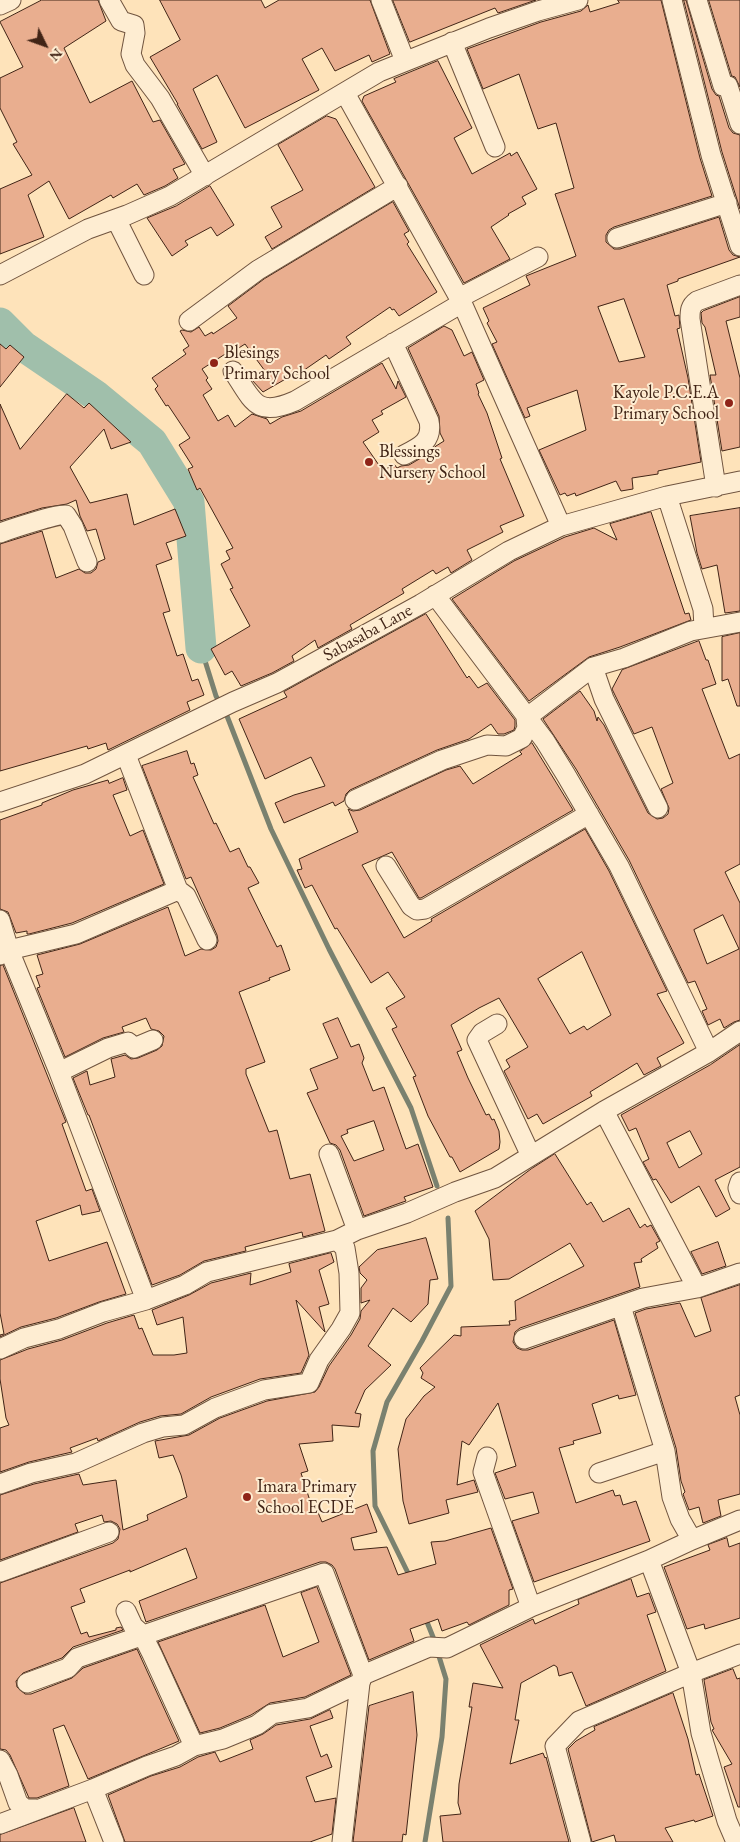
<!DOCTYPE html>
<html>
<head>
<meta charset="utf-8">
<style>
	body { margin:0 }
	#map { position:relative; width:740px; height:1842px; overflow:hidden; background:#fee3ba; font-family:"EB Garamond",serif }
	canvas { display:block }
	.north { position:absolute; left:20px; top:20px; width:50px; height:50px; -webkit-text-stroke:4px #feedd2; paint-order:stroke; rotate:132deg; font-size:14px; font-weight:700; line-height:20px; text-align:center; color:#412416 }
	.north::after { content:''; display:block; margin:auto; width:18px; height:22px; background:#412416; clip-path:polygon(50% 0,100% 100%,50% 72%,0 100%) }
</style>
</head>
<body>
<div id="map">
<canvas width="740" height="1842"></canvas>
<div class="north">N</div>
</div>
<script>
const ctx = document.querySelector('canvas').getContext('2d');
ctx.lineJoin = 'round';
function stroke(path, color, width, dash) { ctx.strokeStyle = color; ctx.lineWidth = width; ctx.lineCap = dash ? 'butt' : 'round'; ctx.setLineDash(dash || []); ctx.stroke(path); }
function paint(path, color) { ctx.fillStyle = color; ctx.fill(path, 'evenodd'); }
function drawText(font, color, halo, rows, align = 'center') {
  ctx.font = font + ' "EB Garamond",serif'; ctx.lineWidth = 4; ctx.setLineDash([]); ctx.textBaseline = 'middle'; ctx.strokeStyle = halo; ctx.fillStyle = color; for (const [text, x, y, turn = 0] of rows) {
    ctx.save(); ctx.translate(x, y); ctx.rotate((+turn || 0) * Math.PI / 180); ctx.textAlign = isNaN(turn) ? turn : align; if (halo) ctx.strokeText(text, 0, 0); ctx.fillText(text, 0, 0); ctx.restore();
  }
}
const stream = new Path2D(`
	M201,648l15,48 11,20 44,113 58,120 82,159 26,78
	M410,1577l-35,-71 -2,-55 14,-49 35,-61 29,-55 -3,-68
	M425,1617l10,25
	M425,1842l17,-105 4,-58 -9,-29`);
const river = new Path2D(`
	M0,323l23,23 72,49 57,47 37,60 12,146`);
const building = new Path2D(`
	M42,0h56l8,21 -42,27 26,55 42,-22 21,41 7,-2 25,44 -12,5 5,9 -13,8 -21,9 -7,-11 -24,14 -2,-3 -42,24 -20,-38 -21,14 16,42 -44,17v-65l32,-14 -19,-31 4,-2 -17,-34v-30l23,-11 -23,-45z
	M160,0h101l4,8 14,-8h91l20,54 -18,8 -3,-7 -34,16 -13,-23 -20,11 17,31 -74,38 -28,-53 -24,14 24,53 -15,7 -25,-45h1l-28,-47 30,-17z
	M393,0h143l-38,13 -3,-5 -85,34z
	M618,0h43l39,158 12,38 -98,31 -5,3 -3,5v7l8,7h6l99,-32 10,33 4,5 7,2 -62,22v2l-11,4 8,31 4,-1 1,13 -3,1 11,49 13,84 -43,9v3l-26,4 1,11 -12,2 -5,-10 -40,15 -1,-3 -8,3 -2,-3 -5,2 -21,-45 47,-20 -9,-40 -50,18 3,8 -5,2 -33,-74 5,-2 -10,-19 2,-2 -6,-13 47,-23 -4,-9 50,-20 -21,-62 19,-6 -18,-65 -18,6 -19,-55 -36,15 -16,-40 74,-27 40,-11 7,-6 2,7 29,-9zM624,299l21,58 -26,5 -21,-55z
	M684,0h2l26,89 4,6 3,1 10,32 4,5 7,2v74l-18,-57z
	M709,0h31v87l-5,-10 -3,-1z
	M438,61l34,67 -18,10 18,36 38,-21 1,3 6,-4 20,37 -15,8 4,7 -18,10 1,1 -18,12 19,32 -46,24 -102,-182 2,-5 32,-14 -2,-3z
	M327,116l9,3 39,68 -103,62 -7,-12 17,-10 -11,-20 32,-17 -25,-45z
	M210,186l24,39 -17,11 -6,-9 -26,14 3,4 -16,11 -25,-38 29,-12z
	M393,202l16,29 -5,3 5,8 -2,2 30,48 -38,24 -5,-7 -2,1 -2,-3 -44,30 5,7 -22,15 -3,-4 -29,20 -1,-2 -33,19 -12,-13 14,-8 -20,-27 -11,7 -1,-2 -31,20 6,9 -2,2 6,9 -9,6 15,26 10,-6 7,12 17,-13 15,5 3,5 12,-7 19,-6 81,-48 14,26 2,-8 8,16 -25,14 2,3 -11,6 7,12 -16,10 20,29 11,-7 3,4 4,-2 8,-1 17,-10 10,-9 8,-5 -4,-8 -1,-17 -31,-68 36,-22 8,4 12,26 8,-4 12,28 -8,4 3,9 -1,1 9,19 15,45 -2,1 24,57 -24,10 3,6 -36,18 5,10 -21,13 -3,-6 -12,7 -3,-4 -31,19 2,4 -54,32 2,4 -34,19 -3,-8 -23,16 2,5 -22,12 -31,13 -9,-15 -7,4 -14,-26 39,-23 -20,-37 3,-1 -12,-24 9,-5 -4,-8 7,-3 -33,-60 -3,2 -9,-21 5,-2 -14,-22 11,-7 -22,-33 -2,1 -11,-17 3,-3 -6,-8 34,-24 -3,-4 6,-4 -9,-15 2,-1 9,2 8,-5 6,9 7,-4 1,2 24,-16 -9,-12 36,-27z
	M740,297v20l-14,4 14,57v69l-18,4 -12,-76h6l-11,-48 -3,-4 -1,-10 2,-2z
	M0,344l6,5 4,-4 14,12 -24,30z
	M67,394l17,14 5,-5 42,39 -20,7 -7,-20 -34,38 20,36 37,-9 7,31 41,-16 11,27 -20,7 6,16 -16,6 14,46 -7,2 14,43 6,-2 9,27 6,-2 6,16 -17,7 3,8 -82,40 -2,-7 -18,6 -1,-3 -87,25v-227l42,-13 14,47 23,-9 6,4h6l5,-4 2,-7 7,-3 -9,-30 -9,2 -7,-15 -4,-16 -9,4 -25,4 -42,13v-117l20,45z
	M740,508v103l-15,2 -8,-48 -15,4 -5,-16 -7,-37z
	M651,512l34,102 4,-1 2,7 -71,27 -31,10 -60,44 -77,-102 62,-38 51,-24 29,-9 23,12 -7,-16z
	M426,614l41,64 2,-2 9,12 9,-5 28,37v6l-1,4 -10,4h-6l-7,-10 -22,15 -32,11 -87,40 -4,4 -2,7 -9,5 -2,-4 -49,21 -9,-20 19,-8 31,-9 -14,-29 -46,22 -26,-60 48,-22 -3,-5z
	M740,633v73h-3l-9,-27 -6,2v-44z
	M699,641l7,19h2l8,24 -14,5 27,70 11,-5v110l-15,8 15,31v117l-6,2 -10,6 -4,-9 -12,6 -6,-14 5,-2 -12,-28 -7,2 -59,-123 -53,-91 -33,-50 37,-28 14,20 3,10 1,-4 6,8 44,88 9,6 6,-1 5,-4 1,-6 -8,-19 12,-6 -21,-56 -18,7 -22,-45 10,-19zM723,915l16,34 -32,15 -13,-34z
	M532,743l41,67 -152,88h-2l-27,-46 -30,13 42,73 28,-17 -1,-2 154,-90 24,42 58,120 -10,3 27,49 -27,15 4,8 -17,9 -7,-12 -47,29 2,4 -49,28 -6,-10 -9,5 -24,-48 6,-4 -4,-7 22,-13 -29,-49 -20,10 -28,17 11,25 -5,2 11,26 18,37 3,-1 3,6 2,-1 5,12 1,11 -1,7 -39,23 -8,-15h-2l-22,-41 -15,-39 3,-1 -24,-47 5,-2 -11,-19 19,-11 -17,-25 -17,11 -34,-55 -2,1 -23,-44 -7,3 -8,-18 5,-1 -3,-10 59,-27 -10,-23 5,2 7,-1 86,-40 14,-4 13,18 49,-30 -2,-2zM582,952l29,63 -24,15 -3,-4 -14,8 -32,-55z
	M187,751l4,13 3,-1 4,12 -5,2 21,47 2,-1 14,29 9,-4 9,19h2l9,16 -11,5 29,59 4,-2 9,25 -21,8 1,2 -31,12 26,70 -19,7v5l23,58 8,-2 13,49 20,-5 15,57 -22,6 -1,-5 -57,15 1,4 -42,10 -24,14 -28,10 -63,-170h-1l-15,-37 14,-7 3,14 25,-8 -4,-18 14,-4 6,4 7,-1 19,-8 5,-4 2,-10 -5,-5 -8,-2 -5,-11 -24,9 2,5 -21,6 -38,19 -28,-69 3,-1 -4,-11 7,-2 -6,-19 43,-11 88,-37 17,49 16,-7 10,1 5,-3 2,-6 -1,-6 -26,-58 -5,2 -44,-113z
	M123,778l4,12 -14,5 17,41 13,-6 21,54 -92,39 -43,11h-2v-3l-11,2 -8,-21 -8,-3v-89l42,-15v-2l31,-13 35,-10 1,3z
	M3,965l63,157 -4,2 24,67 6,-2 8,22 -18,4 -2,-10 -44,16 13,40 58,-19 19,52 -27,8 -43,16 -35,9 -21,10v-2l4,-1 -4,-21v-347z
	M338,1018l13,29 8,-3 5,14 -2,5 11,28 11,-4 22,62 12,-5 15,43 -29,10 2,4 -3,1 -39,14 -24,-66 -4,-5 -6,-2 -23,-50 11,-4 -8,-20 28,-11 -15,-34zM374,1121l10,29 -30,11 -13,-25 7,-3 -1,-3z
	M740,1045v122l-25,13 15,29 -14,8 -17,-31 -28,17 -15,-24 -3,1 -10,-18 6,-3 -13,-31 -7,3 -8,-16 89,-50zM690,1131l12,23 -23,14 -12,-25z
	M555,1154l32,51 4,-3 12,20 26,-14 11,20 5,-4 2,3 4,-2 9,16 -4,2 2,5 -17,11 1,3 -8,1 6,24 -120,41 -5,4 -2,10 4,6 5,2h6l86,-30 22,75 -17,4 -1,-4 -26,9 9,29 -28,8 1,3 -15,4 17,55 37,-13 2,6 5,-1 3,10 13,-4 14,40 -116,41 -22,-61 27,-8 -6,-21 -28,7 -10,-26 21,-7 -18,-63 -29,42 -7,-4 -5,44 17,-5 4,12 -32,8 3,13 -40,11 -6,-23 -5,-52 8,-30 18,-23 11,-9 -14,-9 2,-5 -3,-5 34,-33 7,1v-9l49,-2 -1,-4 7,-1 -1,-19 69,-35 -14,-23 -61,36 -16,1 -4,-41 -14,-28 56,-42z
	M426,1238l12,41 -8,1 -2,24 -17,18 -18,-14 -25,38 23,19 -26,25 -10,23 6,1 -2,13 -27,-2 1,16 -34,3 9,27 -7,2 11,34 2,-1 1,5 2,-1 5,12 45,-18 10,28 -26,6 3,12 33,-3 11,28 38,-11 -5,-22 14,-1 46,-13 22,61 -4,1v15l-40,20 -2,-3 -25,9 -4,-12 -28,10 4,12 -45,19 -34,-91 -3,-4 -6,-3h-6l-174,60 -7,-21 58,-23 -11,-30 -56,24v-2l-50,19 5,13 -14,5 10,27 6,-2 2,5 27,-7v-2l5,-1 2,3 -50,17 -11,11 -39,15 -7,8 1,6 8,7h6l41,-16 11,-10 54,-19 42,92 -91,38 -24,-54 -11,4 16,57 -32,12h-8l-19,-43 -4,-5 -6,-1v-166l113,-40 5,-4 2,-10 -3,-5 -6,-3 -7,1 -2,-7 -27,9 3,8 -78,28v-65l34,-11 45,-10 4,11 33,-5 7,50 25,-10 -1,-5 40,-18 -6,-22 -8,-20 -14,3 -4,-17 34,-6 31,-17 47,-17 48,-9 4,-5 10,-21 22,-31 9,-16 1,-8 9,-11 -9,3v-15l6,-8 -7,-7 -1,-6 18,-17z
	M718,1242l8,24 -24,8 -11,-22z
	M331,1253l3,9 -15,8 10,34 -10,3 6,25 -29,-32 13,55 -8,18 -41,6 -49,18 -30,17 -21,2 -20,6 -42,19 -1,-3 -27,10 2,4 -43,10 -29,10v-44l9,-3 -3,-7 -6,-39v-19l28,-11 34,-9 45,-17 27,-8 5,14 3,-1 11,27h21l13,-2 -4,-36 -26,8 -5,-15 37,-15 22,-12 40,-10 -1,12 41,-13 -2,-8z
	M740,1285v110l-5,2 5,18v79l-22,6 3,16 -18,7 -4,-16 -10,3 -6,-16 2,-2 -4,-11 -5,-33 -41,-135 11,-4 34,-6 15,34 16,-6 -10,-33z
	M727,1538l2,9 11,-4v75l-35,11 -1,-5 -17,5 -23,-62 46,-17 -2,-5z
	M631,1579l6,18 12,-4 7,19 -9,3 19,56 -80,35 -14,-34 -13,4 -2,-9 -3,-2 -33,18 -6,37h4l-9,44 33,-11 2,5 1,-1 23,85h-126l-3,-26 21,-2 -3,-11 1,-19 13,-77h-3l4,-24 30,5 -23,-43 53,-26 2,5 44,-20 -1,-4z
	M317,1587l34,88 -46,22 -35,6 -19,12 -31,13 -20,5 -42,-91 107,-37 18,52 36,-15 -18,-49z
	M733,1669l4,10 3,-1v129h-2l-14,-40 8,-3 -20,-34 2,-1 -3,-7 -7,-42z
	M413,1692l4,43 -11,100 -3,-1 -1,8h-49l16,-136z
	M673,1693l15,46 8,36 3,-1 14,42 -18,6 -1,-2 -29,8 8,14h-57l-2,-7 -22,7 -24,-93 8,-8 19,-11 -1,-3z
	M330,1710l3,8 -23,8 11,31 6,-3 5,13 -26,10 9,25 21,-4 -4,36 -22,8h-185l-17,-47 43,-19 29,-9 18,-10 17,-5 5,10 33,-13 -3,-9 13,-6 13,-9 34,-6z
	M74,1808l12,34h-86v-7z`);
const minor = new Path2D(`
	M109,0l12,21 13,4 1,8 -4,21 4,11 25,33 45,78
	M381,0l24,61
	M672,0l39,155 29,91
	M697,0l26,86h5l12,38
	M0,5l11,-5
	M452,42l43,105
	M345,93l117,210 99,223
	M116,219l28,56
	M617,238l110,-35
	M0,275l88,-46 39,-14 43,-19 209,-124 110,-44 49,-17 40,-11
	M459,298l79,-41
	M189,321l69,-51 140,-84
	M393,343l36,78c4,20 -9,26 -25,34
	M233,371c20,30 23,47 62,30l167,-98
	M716,487l-26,-168c0,-8 0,-13 7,-18l43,-16
	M667,496l36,113 1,19
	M0,533c11,-4 59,-20 66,-18l7,11 14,36
	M435,595l110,146 21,34 53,91 90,186
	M593,667l11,32 54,109
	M126,755l52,135
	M355,800l87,-40 45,-15 19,1 16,-8 5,-10 -1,-10 67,-51 31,-9 67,-27 49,-9
	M0,802l85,-28 148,-72 44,-19 144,-79 88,-53 52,-25 106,-30 73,-15
	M386,866l25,40 6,4 8,-1 164,-95
	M0,920l9,30 50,122 87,228
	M0,955l9,-5 67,-16 102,-44 8,6 21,44
	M497,1024l-15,9 -5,7 54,116
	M59,1072l49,-24 20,-6 6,6 19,-8
	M604,1111l93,177
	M329,1154l28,76
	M740,1182l-2,6 2,6
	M621,1306l44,145 7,46 8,22 12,21 -43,20 42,113 10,60 26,88 9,21
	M524,1339l119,-41 54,-10 43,-15
	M0,1349l24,-11 35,-9 44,-17 43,-12 39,-15 22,-13 130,-32 20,-10 50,-17 48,-21 40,-14 109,-67 105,-59 31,-21
	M487,1457l-4,15 48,135
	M599,1473l66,-22
	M0,1484l31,-11 45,-10 67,-30 20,-6 21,-2 31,-17 49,-18 45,-7 10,-23 22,-31 9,-16 -1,-40 -4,-25 -8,-8
	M692,1540l48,-20
	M0,1572l109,-40
	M126,1611l7,15 9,8 10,20 42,92
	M27,1683l41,-15 9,-10 247,-85 39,102
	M0,1760l8,15 10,28 7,6h11
	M93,1789l21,53
	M0,1824l93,-35 54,-23 29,-10 18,-10 29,-7 34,-14 15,-11 36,-6 52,-25 3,-8 66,-28 18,1 84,-41 118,-47
	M342,1842l18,-159
	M581,1842l-26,-96 24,-25 112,-48 49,-19`);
const markers = [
	[214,363,5,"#8f2418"],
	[729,403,5,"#8f2418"],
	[369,462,5,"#8f2418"],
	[247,1497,5,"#8f2418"]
];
const poiNames = [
	["Blesings",224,353],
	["Primary School",224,374],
	["Kayole P.C.E.A",719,393,"right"],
	["Primary School",719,414,"right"],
	["Blessings",379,452],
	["Nursery School",379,473],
	["Imara Primary",257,1487],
	["School ECDE",257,1508]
];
const streetNames = [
	["Sabasaba Lane",368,633,-29]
];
stroke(stream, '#7a816f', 5);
stroke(river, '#a0bfab', 31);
paint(building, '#e9ae8f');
stroke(building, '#412416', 1);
stroke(minor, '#70543f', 21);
stroke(minor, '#feedd2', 19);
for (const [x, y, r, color] of markers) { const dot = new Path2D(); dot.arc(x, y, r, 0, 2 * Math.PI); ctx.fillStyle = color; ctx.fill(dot); stroke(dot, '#feedd2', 2); }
drawText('18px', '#412416', '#feedd2', poiNames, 'left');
drawText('18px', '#412416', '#feedd2', streetNames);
</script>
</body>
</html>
